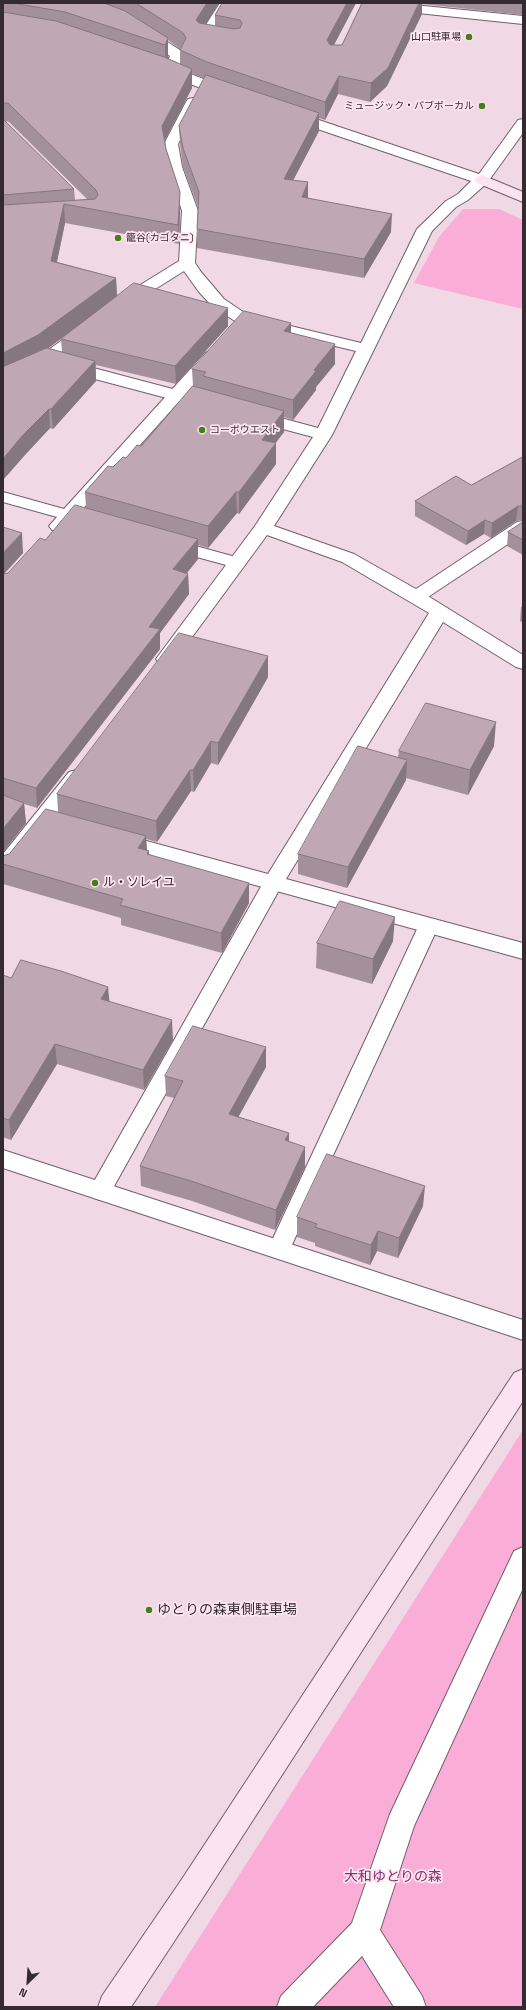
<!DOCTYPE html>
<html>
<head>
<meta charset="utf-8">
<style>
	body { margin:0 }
	#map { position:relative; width:526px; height:2010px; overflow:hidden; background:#f0d8e5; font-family:"Space Grotesk",sans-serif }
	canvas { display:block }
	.frame { position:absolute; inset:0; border:4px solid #342b30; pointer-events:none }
	.north { position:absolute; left:8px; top:1962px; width:40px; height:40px; -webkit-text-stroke:3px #fee5f2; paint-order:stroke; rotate:205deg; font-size:11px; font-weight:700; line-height:16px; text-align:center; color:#342b30 }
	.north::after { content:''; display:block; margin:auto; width:14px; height:18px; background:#342b30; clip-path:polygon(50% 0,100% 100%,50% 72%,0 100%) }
</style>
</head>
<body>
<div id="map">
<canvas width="526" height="2010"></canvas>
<div class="frame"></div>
<div class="north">N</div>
</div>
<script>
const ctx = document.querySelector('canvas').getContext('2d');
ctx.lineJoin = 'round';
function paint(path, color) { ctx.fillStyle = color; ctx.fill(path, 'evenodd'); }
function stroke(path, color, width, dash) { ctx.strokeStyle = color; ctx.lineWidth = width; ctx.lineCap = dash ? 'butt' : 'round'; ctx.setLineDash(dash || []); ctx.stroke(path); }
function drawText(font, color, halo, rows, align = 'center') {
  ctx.font = font + ' "Space Grotesk","Noto Sans JP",sans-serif'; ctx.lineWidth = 3.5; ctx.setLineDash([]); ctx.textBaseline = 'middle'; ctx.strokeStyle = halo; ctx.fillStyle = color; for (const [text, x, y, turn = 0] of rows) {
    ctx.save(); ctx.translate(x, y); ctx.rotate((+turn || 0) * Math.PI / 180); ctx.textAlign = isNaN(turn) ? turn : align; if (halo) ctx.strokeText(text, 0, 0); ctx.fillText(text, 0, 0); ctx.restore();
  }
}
const green = new Path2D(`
	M463,209h36l24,11v89l-109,-26 25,-46z
	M523,1430v577h-368z`);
const lane = new Path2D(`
	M220,3h12l-19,32 12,2 2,3 -2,3 -5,1 -20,-4 -2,-3z
	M394,3l129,13v8l-134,-14 -1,-3z
	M211,351l6,2 2,3 -2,3 -138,154 6,1 3,4 -3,4 -6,1 -7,-2c-7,7 -10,11 -20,9l-3,-4 8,-9 -54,-15v-10l61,17 141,-156z
	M523,521v13l-101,67 -6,1 -6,-1 -3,-4 3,-4 107,-71z
	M170,539l73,20 3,4 -3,4 -6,1 -73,-20 -3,-4 3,-4z
	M273,876l7,2 3,5 -175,314 -8,3 -8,-3 -3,-6 3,-6 171,-302 3,-5z
	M428,920l7,2 3,5 -148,322 -3,6 -8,3 -8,-3 -3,-6 150,-322 3,-5z`);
const street = new Path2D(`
	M142,28l5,1 36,23 2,3 -7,14 56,22 2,3 -2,3h-10l-65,-25 -2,-3 2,-3 7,-1 4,-9 -33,-21 -2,-3 2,-3z
	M193,98l5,1 2,3 -22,42 4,23 16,44 -3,52 6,9 23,27 25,17 112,27 56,-114 29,-28 12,-7 13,-13 -186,-63 -2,-3 2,-3h10l184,62 39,-54 5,-1v14l-36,50 -19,17 -12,7 -24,24 -100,204 -58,91 80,28 69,39 100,62v14l-7,-2 -73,-45 -157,257 237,64v16l-413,-114 -3,-5 3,-5 7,-2 151,41 161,-261 -87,-51 -75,-27 -94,128 -7,2 -7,-2 -3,-4 99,-133 58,-89 -64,-17 -3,-4 3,-4 6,-1 63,17 38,-77 -118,-28 -26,-17 -13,-14 -15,-21 -56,35 -6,2 -6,-2 -2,-3 2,-3 63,-39 3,-50 -14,-44 -4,-23 22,-42 2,-3z
	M85,326l6,2 2,3 -2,3 -39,30 -49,22v-11l37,-19 39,-28z
	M67,361l151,40 2,4 -2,4 -6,1 -151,-40 -2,-4 2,-4z
	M76,770l7,2 3,5 -3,5 -73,91 -7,2v-21l66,-82z
	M3,1150l520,170v20l-520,-172z
	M523,1547v41l-109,238 -34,104 42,66 4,11h-32l-32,-51 -49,51h-36l4,-11 71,-73 38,-109 124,-263z`);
const secondary = new Path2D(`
	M482,175l41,17v10l-46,-19 -3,-3 3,-3z
	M523,1369v32l-321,498 -71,108h-33l4,-11 80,-117 332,-506z`);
const wall = new Path2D(`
	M3,3h216l-14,21 10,2v-11l7,-12h134l-22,42h8l20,-42h161v12l-101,-11v10l-35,72 -17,16 -32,-8 -13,26 -6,-2v13l-26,49 15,18 83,34 -27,46 -167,-30v-19l1,-22 -15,-40 -3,-23 -1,-18 25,-47 -12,-6v15l-27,52 1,9 14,43v19l-1,33 -114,-21 -8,39 59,16 1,19 111,11v18l-52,58 -80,-19v16l-43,48 -3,-1 -26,28 -21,24zM168,40l12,9v15l-13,-5 1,-2zM5,121l4,1 78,77 -12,1 -1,-11zM106,305l-45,34 1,13 -14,-4z
	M291,323v10l44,31 -19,23v3l-23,30 -9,-3v15l-9,11h1v21l-37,50 -2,-1 -29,35 -10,-3v14l-11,14 1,1 1,20 -29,39v16l-123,159 -13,-4 2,19 -23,29v-325l20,26 -19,21 4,-1 37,-33 41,-32 -1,-16 28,-25 28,-21 52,-60 -1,-17z
	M523,457v63l-7,1 -25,17 -7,-4 -18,11 -51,-29v-15l56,-16z
	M523,522v33l-16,-9 1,-14z
	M523,605v18l-3,-2 1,-14z
	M268,656v21l-50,88 -7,-2 -17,29 -3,-1 -34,51 -11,-3 1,11 2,1v3l100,49 -27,50 -101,-28v-7l-118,-34v-20l6,-10 49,-42 -1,-18z
	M494,746l-26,49 -62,-17v2l-59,108 -49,-14v-20l100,-97 1,-6z
	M393,941l-21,43 -56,-16 1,-25z
	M3,975l8,3 98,23 64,39 -29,50 -87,-26 -46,76 -8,-3z
	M266,1047v20l-28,50 51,25 16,25 -30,63 -83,-29 -51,-15 -1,-20 34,-68 -8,-2 -1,-20z
	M423,1206l-25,52 -21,-7 -7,14 -55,-19v-3l-18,-6v-20z`);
const shadedWall = new Path2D(`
	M207,3h12l-22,35 -1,-18z
	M347,3h9l-29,55v-18z
	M419,3h3v11l-35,72 -17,16 1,-19z
	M168,38v19l-3,6v-18z
	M192,69v19l-29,56 -1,-18z
	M339,76l-1,18 -13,26v-18z
	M319,113v18l-35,67v-19z
	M308,182v18l-6,-3z
	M180,192v19l-1,33 -1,-19z
	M64,204l1,19 -12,57 -2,-19z
	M392,214l-1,18 -27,46v-19z
	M116,278l1,19 -78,58 -36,18v-20z
	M228,308v18l-52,58 -1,-18z
	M291,323v20l-7,-12z
	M335,344v20l-19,23v3l-23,30v-20l21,-30z
	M95,361l1,20 -43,48 -2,-20z
	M49,409l1,19 -26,28 -21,24v-21l19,-23z
	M284,411v21l-22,29v-21z
	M276,443v21l-37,50v-22z
	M236,492l1,21 -29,35v-22z
	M518,506l-2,15 -25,17 1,-15z
	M485,520l-1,14 -18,11 2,-14z
	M22,533l1,20 -20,22v-22z
	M198,539v20l-24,30 -1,-20z
	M188,574l1,20 -29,39v16l-123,159 -1,-20 113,-161z
	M268,656v21l-50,88v-22z
	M496,722l-2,24 -26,49 2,-25z
	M211,741v22l-17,29 -1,-22z
	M407,760l-1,20 -59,108 1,-21z
	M190,770l1,21 -34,51 -1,-21z
	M24,803l2,20 -23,29v-23z
	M146,836l1,17 2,-2v20l-11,-23z
	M249,883v20l-27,50 -1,-20z
	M395,917l-2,24 -21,43 1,-25z
	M108,987l2,20 -9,-8z
	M172,1020l1,20 -29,50 -1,-20z
	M55,1044l2,20 -46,76 -2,-20z
	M266,1047v20l-37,67v-20z
	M289,1133v21l-4,-14z
	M305,1147v20l-30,63 1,-20z
	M425,1186l-2,20 -25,52 1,-20z
	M378,1231l-1,20 -7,14 1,-20z`);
const building = new Path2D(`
	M13,3h91l21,8 43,27 -3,7 -100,-33z
	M136,3h71l-11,17 3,3 35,6 6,-1 2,-5 -2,-3 -25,-5 7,-12h125l-20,37 3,5h12l20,-42h57l-31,65 -17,15 -32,-7 -14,26 -118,-40 -27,-12 6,-12 -3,-5z
	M3,12l53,9 108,36 28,12 -30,57 4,23 14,43 -2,33 -114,-21 -13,57 65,17 -78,57 -35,18v-148l92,-6 3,-4 -2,-5 -88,-87h-5z
	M206,75l113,38 -35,66 24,3 -6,15 90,17 -28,45 -167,-30 2,-37 -16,-44 -4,-22z
	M3,119l71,70 -71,6z
	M134,283l94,25 -53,58 -114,-27z
	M244,311l47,12 -7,8 51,13 -21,26 2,1 -23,29 -90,-24 3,-4 -14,-3z
	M47,348l48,13 -44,48h-2l-27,27 -19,23v-92z
	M193,386l91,25 -22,29 14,3 -37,49h-3l-28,34 -123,-34 23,-26 5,1 10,-10 3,1 11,-13 4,1z
	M523,457v49h-5l-26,17 -7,-3 -17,11 -53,-30 41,-25 15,9z
	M75,505l123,34 -25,30 15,5 -39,53 11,2 -124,159 -33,-10v-204l5,-1 32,-35 5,2z
	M523,522v18l-15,-8z
	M3,527l19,6 -19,20z
	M179,633l89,23 -50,87 -7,-2 -18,29h-3l-34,51 -99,-27z
	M426,703l70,19 -26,48 -71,-19z
	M358,746l49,14 -59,107 -50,-13z
	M3,795l21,8 -21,26z
	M46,809l100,27 -8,12 11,3 -2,3 102,29 -28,50 -101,-28 3,-6 -120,-35v-8l6,-2z
	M340,901l55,16 -22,42 -56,-16z
	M21,960l40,11 47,16 -7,12 71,21 -29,50 -88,-26 -46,76 -6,-2v-143l8,3z
	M193,1026l73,21 -37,67 60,19 -4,7 20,7 -29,63 -85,-29 -51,-15 43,-85 -18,-5z
	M327,1154l98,32 -26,52 -21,-7 -7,14 -56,-18 2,-3 -20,-7z`);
const markers = [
	[469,37,4,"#457f18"],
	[482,106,4,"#457f18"],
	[118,238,4,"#457f18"],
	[202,430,4,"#457f18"],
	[95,883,4,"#457f18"],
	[149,1610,4,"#457f18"]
];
const farPoinames = [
	["山口駐車場",461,37],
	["ミュージック・パブボーカル",474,106],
	["籠谷(カゴタニ)",126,238,"left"],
	["コーポウエスト",210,430,"left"]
];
const poiNames = [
	["ル・ソレイユ",103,883]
];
const nearPoinames = [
	["ゆとりの森東側駐車場",157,1610]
];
const nearParknames = [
	["大和ゆとりの森",393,1877]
];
paint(green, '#f9add7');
stroke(lane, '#735f6a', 2);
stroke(street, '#735f6a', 2);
stroke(secondary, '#735f6a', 2);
paint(lane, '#fff');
paint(street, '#fff');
paint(secondary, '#fbe3f1');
paint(wall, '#a4909b');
paint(shadedWall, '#86767e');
paint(building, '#bfa8b4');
stroke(building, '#86767e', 1);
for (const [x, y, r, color] of markers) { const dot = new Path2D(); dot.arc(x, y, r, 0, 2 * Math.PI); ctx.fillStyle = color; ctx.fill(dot); stroke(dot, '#fee5f2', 1.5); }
drawText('10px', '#342b30', '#fee5f2', farPoinames, 'right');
drawText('12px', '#342b30', '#fee5f2', poiNames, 'left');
drawText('14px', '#342b30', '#fee5f2', nearPoinames, 'left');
drawText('14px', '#883168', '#fee5f2', nearParknames);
</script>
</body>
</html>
